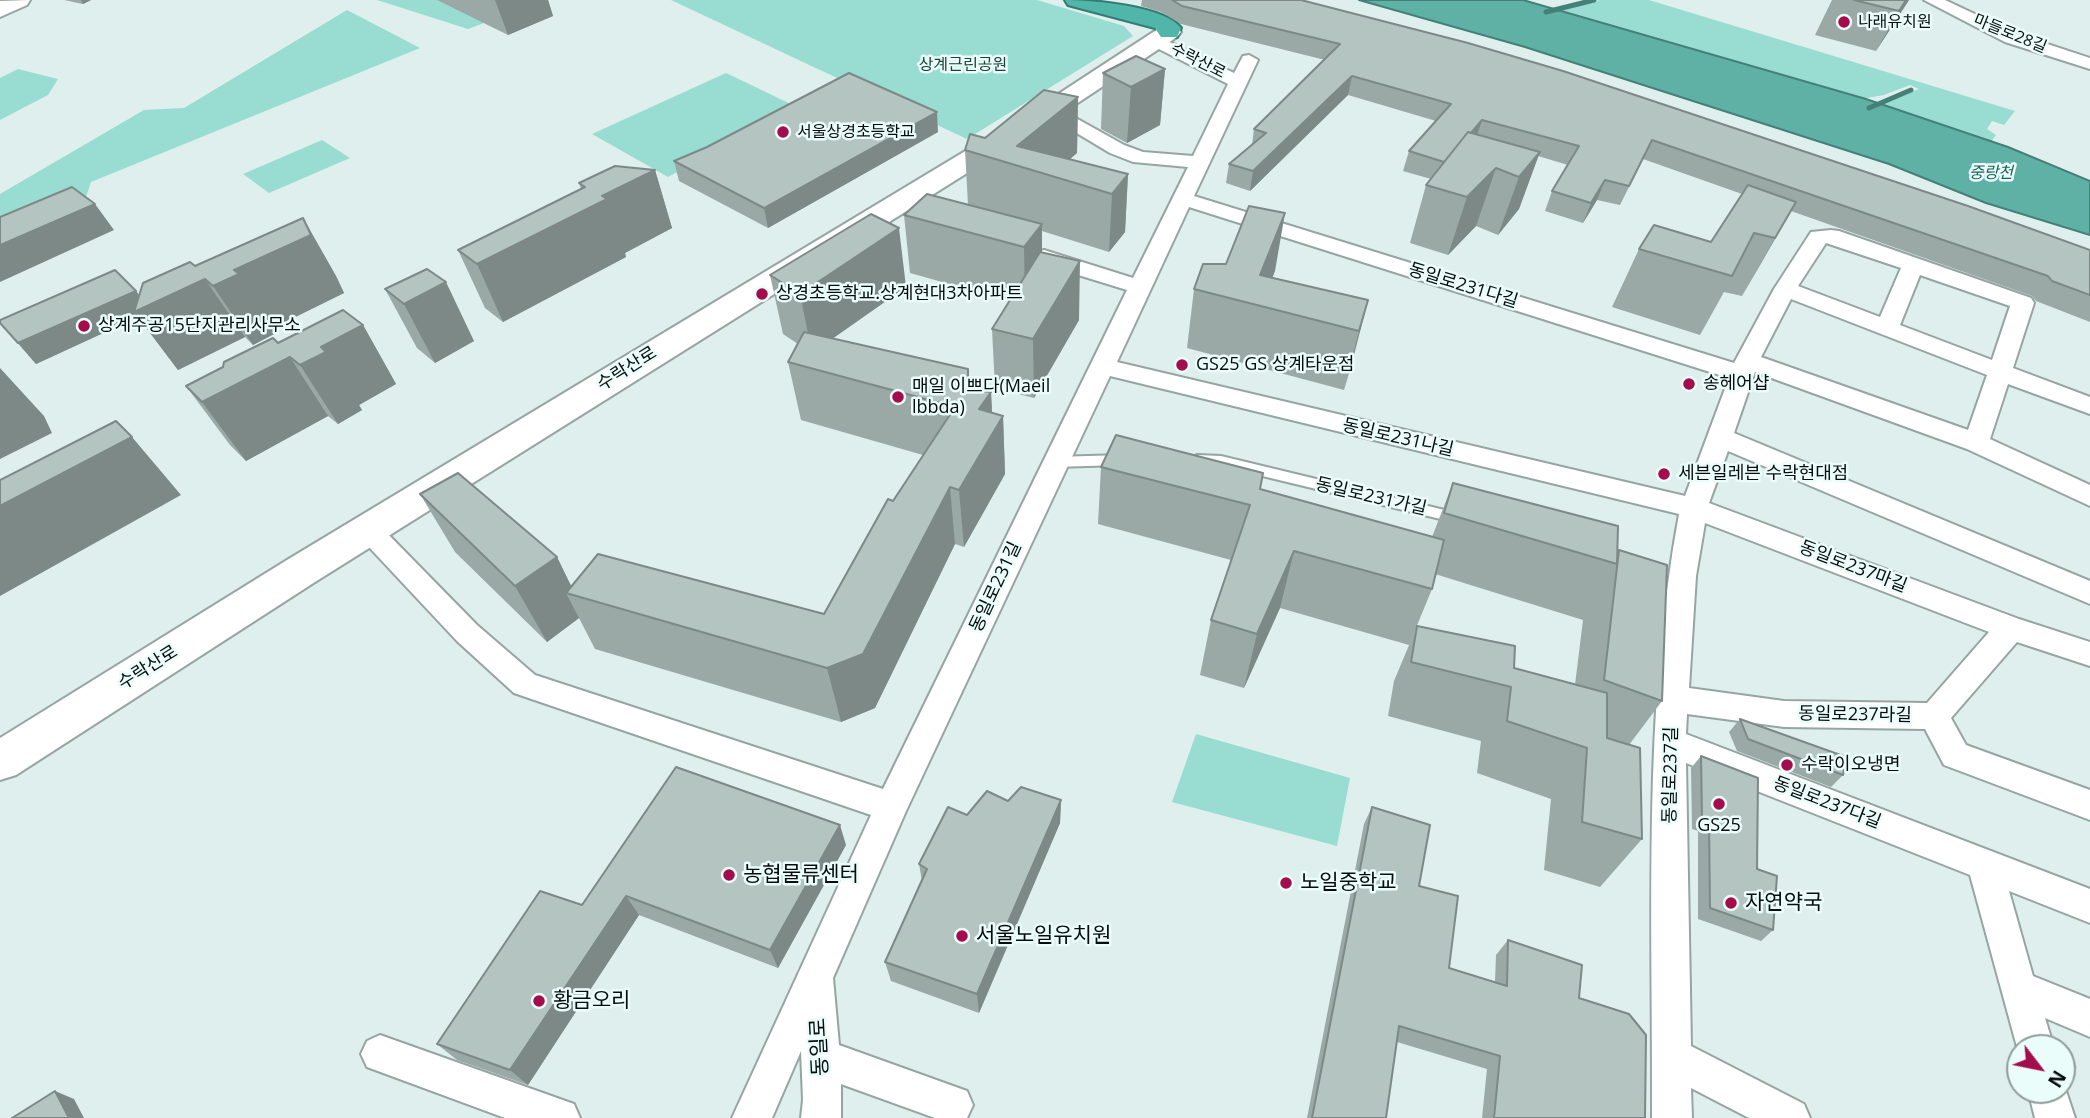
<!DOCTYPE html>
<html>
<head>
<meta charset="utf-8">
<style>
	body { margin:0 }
	#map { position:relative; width:2090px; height:1118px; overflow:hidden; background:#deefed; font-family:"Open Sans",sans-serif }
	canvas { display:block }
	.north { position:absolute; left:2006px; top:1034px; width:70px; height:70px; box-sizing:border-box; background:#ebfdfa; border:2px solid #909d9b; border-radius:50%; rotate:122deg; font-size:19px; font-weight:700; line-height:28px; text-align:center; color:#070d0c }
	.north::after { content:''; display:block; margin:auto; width:24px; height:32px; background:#a30d4c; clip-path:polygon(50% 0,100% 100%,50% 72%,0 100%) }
</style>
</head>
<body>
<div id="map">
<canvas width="2090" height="1118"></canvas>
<div class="north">N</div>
</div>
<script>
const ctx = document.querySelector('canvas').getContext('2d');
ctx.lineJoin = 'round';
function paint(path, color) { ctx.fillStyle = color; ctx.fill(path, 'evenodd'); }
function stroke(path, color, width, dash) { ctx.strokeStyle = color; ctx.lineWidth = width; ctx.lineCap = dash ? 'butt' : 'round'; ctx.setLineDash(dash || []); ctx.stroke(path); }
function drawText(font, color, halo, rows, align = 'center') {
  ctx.font = font + ' "Open Sans","Noto Sans KR",sans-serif'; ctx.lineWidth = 5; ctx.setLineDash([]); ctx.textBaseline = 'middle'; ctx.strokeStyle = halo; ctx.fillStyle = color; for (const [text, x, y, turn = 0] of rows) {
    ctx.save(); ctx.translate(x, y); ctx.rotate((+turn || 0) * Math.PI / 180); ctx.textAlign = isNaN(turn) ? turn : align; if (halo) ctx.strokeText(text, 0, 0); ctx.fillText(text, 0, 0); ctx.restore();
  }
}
const green = new Path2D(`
	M377,0h168l-77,29z
	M671,0h366l87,26 9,10 -166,103z
	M1600,0h49l366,111 -11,14 -12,-4 -5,8 9,6 -5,7 -110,-37 38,-16 -9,-4 -26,10 -23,4 -302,-89z
	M347,10l73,38 -329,134 -8,24 -83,35v-47l144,-84 40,-2z
	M18,69l40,10 -10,16 -48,25v-42z
	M726,73l73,35 -131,69 -76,-43z
	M322,140l28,18 -81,35 -26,-19z
	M1196,734l154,44 -13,68 -165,-44z`);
const water = new Path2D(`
	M1359,0h164l343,99 142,48 82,34v54l-104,-32 -97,-39 -364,-117z`);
const stream = new Path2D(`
	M1546,12l48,-12
	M1869,108l42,-18`);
const lane = new Path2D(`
	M1121,455l6,5 -6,5 -66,2 -7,-5 7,-5z
	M1197,455l24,1 236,57 7,5 -7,5 -236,-57 -29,-3 -1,-3 1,-3z`);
const street = new Path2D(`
	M1924,0h21l72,34 73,24v11l-85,-27z
	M1157,36l77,37 9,-17 6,-1 9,5 -64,136 540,167 40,-74 37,-57 20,-2 8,1 192,67 3,5 -21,65 77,29v17l-82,-30 -18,55 100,46v21l-123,-57 -212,-77 -21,61 356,148v23l-362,-153 -19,52 310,116 71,23v24l-73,-24 -66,76 15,27 124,45v30l-146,-55 -19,-36 -141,-2 -97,-13 -1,20 404,155v34l-81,-32 24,85 57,23v38l-45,-19 9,30h-34v10l-50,-183 -284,-112 5,283 113,58 6,14h-61l-58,-30 1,30h-40c1,-201 -10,-405 27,-604l-569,-138 -204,435 -73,167 6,67 128,46 6,14 -6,13h-32l-94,-34v34h-40l2,-18 -2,-49 -29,67h-40l139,-303 -357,-122 -57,-52 -104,-111 4,-7 10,-3 10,3 100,102 58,50 348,114 244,-499 -91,-28 -3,-5 3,-5 8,-2 89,28 55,-111 -55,-5 -23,-9 -70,-42 9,-6 7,2 68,38 19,7 50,4 35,-72 -77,-39 -3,-4 3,-4zM1189,207l540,171 -44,118 -568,-134zM1826,243l75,25 -21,49 -82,-31zM1920,275l90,31 -18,54 -92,-35zM1791,299l196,76 -19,55 -207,-73zM1705,523l284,109 -62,71 -143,-2 -95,-13 7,-112z
	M380,1035l194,69 6,14h-75l-138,-51 -6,-13 6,-13z
	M2062,1079l13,39h-40l-7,-28h34z`);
const secondary = new Path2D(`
	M30,0l-3,5 -27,12v-16z
	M1169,25l8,2 4,5 -4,5 -119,79 -743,466 -299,193 -16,5v-42l287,-178 753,-454 121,-79z`);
const highway = new Path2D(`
	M1065,0c26,0 100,6 116,28l-4,9h-16l-6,-9 -87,-23z`);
const wall = new Path2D(`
	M64,0h27l-8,4z
	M437,0h111l5,16 -45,19z
	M1142,0h159l789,250v72l-54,-21 -4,-5 -241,-85 -49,85 -18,-4 -24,43 -88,-28 27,-58 72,-7 31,-48 -99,-35 -23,46 -23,-5 -14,23 -38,-12 7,-20 16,-26 -30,-9 -19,53 -21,26 -22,-9 -28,29 -38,-12 16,-58 5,-6 -28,-8 6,-20 27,-30 -88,-26 -98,96 -24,-8 3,-19 23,-19 2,-16 71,-69 -144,-36 -20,-12 -20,-6z
	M1832,0h77l-33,51 -61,-16z
	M1165,69l-5,56 -33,18 -26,-14 2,-56z
	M1078,97l-1,56 -7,6 58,15 -3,58 -16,20 -67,-21v22l37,67 -45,78 -39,-10 -3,-59 18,-28 -100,-28 -6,-58 64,-10 -3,-55 20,-12z
	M938,132l-170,96 -89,-47 -5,-20z
	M655,170l17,58 -47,25 1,4 -123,65 -18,-14 -27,-58 123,-61 -2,-6z
	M303,218l33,58 8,17 -71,35 3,5 -23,12 -8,-8 -67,33 -40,-53 -102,47 -36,-41 136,-32 3,4 56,-29z
	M1226,264l49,7 -3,7 96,22 -24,90 -157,-42 7,-59z
	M770,275l136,12 -74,52 136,30 2,21 21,2 1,21 11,3 2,58 -41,73 -9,-3 -80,164 -34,14 -246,-73 -16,-31 -32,24 -92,-90 -35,-58 137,63 14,29 253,28 69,-113 30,-46 -122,-35 -13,-58 10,-18 -15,-10z
	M385,289l89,52 -39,22 -18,-15z
	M363,325l33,59 -37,21 3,5 -24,14 -10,-8 -82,45 -16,-16 -44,-59 92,-43z
	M1101,467l159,22 172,48 21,-54 164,69 2,-2 43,151 -33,44 13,94 -42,48 -56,-17 7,-71 -74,-26 4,-32 -93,-25 6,-35 23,-55 97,42 61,17 8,-65 -148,-46 -3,15 -23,56 -129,-37 -36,80 -44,-13 11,-55 20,-60 -133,-36z
	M1740,719l103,56 -12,12 -94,-36 -8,-19z
	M1701,756l56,113 16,61 -12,11 -63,-22v-88l-6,-2 -1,-61z
	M1061,800l-1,23 -81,190 -88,-32 -6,-19 37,-81 -3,-17 48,-49 41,-14z
	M1372,807l47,79 30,82 46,14 1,-27 12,-15 71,58 66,120h-163l5,-49 -90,-27 -11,76h-79l57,-294z
	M846,845l-68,123 -139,-53 -111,170 -71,-25 -20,-16 145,-139z`);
const shadedWall = new Path2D(`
	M81,0h10l-8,4z
	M495,0h53l5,16 -45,19z
	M1906,0h3l-33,51 23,-40z
	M1165,69l-5,56 -33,18 4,-56z
	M1352,76l-4,19 -98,96 3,-20z
	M1078,97l-1,56 -27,23 -33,-30z
	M937,112l1,20 -170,96 -4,-20z
	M1482,120l-6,19 -29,24z
	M1540,152l-21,57 -21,26 21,-58z
	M1496,168l-20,58 -28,29 19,-58z
	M655,170l17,58 -47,25 1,4 -123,65 -26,-58 125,-68z
	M1128,174l-3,58 -16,20 3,-58z
	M1605,180l-8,20 -14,23 8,-20z
	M1796,202l-33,58 -21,36 33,-58z
	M95,204l19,26 -114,52v-37z
	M1285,213l-10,58 -14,35 -1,-31z
	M303,218l33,58 8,17 -71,35 3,5 -23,12 -40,-59z
	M1042,224v58l-17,23 -1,-58z
	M899,228l7,59 -94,66 -12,-59z
	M1080,261l-1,59 -45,78 -1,-59z
	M205,279l40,58 -67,33 -40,-53 -102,47 -18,-21 118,-52 11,15z
	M446,282l28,59 -39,22 -31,-59z
	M1368,300l-15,59 -9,31 15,-59z
	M363,325l33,59 -37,21 3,5 -24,14 -38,-59 21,-18z
	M290,357l38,59 -82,45 -44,-59z
	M0,368l44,48 8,17 -52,26z
	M991,392l2,41 10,-17 2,58 -41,73 -5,-57 20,-81z
	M132,437l49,58 -181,101v-90z
	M950,487l5,57 -80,164 -34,14 -14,-54z
	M1294,551l-14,57 -36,80 13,-54z
	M557,557l19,39 -10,-3 13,25 -32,24 -32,-56z
	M1061,800l-1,23 -81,190 -2,-19z
	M840,825l6,20 -68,123 -8,-18z
	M626,896l13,19 -111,170 -18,-15z
	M55,1091l19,8 10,19h-15z`);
const building = new Path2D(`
	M1172,0h129l167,43 95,28 405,135 122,44v45l-38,-14 -4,-5 -396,-136 -23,46 -24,-6 -14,23 -39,-12 27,-45 -97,-26 -11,13 -3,-1 -24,30 -35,-11 42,-47 -99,-28 -99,95 -24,-7 37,-31 -12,-4 86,-85 -158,-38z
	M1854,0h52l-7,11z
	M1136,56l29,13 -34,18 -28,-14z
	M849,73l88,39 -173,96 -90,-47 33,-14z
	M1044,90l34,7 -61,49 111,28 -16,20 -147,-44 5,-16 15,4z
	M1468,132l72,20 -21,25 -23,-9 -29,29 -41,-12z
	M615,166l40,4 -53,26 5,3 -130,65 -19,-14 127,-63 -6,-4z
	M1748,185l48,17 -21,36 -21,-5 -22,43 -93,-27 15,-24 57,17z
	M72,187l23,17 -95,41v-28z
	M927,194l115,30 -18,23 -120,-32z
	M1249,206l36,7 -25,62 108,25 -9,31 -165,-42 9,-25h23z
	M871,214l28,14 -99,66 -30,-19z
	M303,218l8,17 -77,35 5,4 -26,12 -8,-7 -71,33 9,-29 47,-21 5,4z
	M1040,252l40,9 -47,78 -41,-10z
	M427,269l19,13 -42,22 -19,-15z
	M115,270l21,21 -118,52 -18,-20v-3z
	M343,310l20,15 -42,22 5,5 -26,13 -10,-8 -88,45 -16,-16 37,-19 1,-5 49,-24 5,5z
	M804,332l164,37v20l23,3 -12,17 24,7 -44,74 -9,-3 -87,167 -36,14 -261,-75 32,-39 226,60 64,-115 5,2 62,-94 -167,-45z
	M116,421l16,16 -132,69v-26z
	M1116,435l147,38 -3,16 184,51 -12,49 -138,-38 -37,83 -46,-14 39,-115 -149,-38z
	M458,473l99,84 -42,29 -95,-92z
	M1453,483l165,43 -1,38 -173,-51z
	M1619,550l48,15 -5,136 -58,-21z
	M1417,626l98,20 -1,22 93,25v45l33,10 2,91 -60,-17 5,-74 -80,-27 4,-34 -100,-25z
	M1740,719l106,38 -3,18 -95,-36z
	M1701,756l57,22 -1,91 20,7 -4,54 -63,-22 -1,-88 -7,-2z
	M676,767l164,58 -70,125 -144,-54 -116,174 -73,-26 103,-153 42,14z
	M1021,787l40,13 -84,194 -92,-32 42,-93 -8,-5 29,-57 19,8 20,-24 21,10z
	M1372,807l58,18 -11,61 39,10 -9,72 58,18 1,-46 74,25 -3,33 50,16 17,21 -1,83h-151l6,-62 -101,-30 -13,92h-74z
	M55,1091l14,27h-57z`);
const markers = [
	[1844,22,7,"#a30d4c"],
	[783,132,7,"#a30d4c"],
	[762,294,7,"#a30d4c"],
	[84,326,7,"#a30d4c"],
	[1182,365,7,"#a30d4c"],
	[1689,384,7,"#a30d4c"],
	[898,397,7,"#a30d4c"],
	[1664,474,7,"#a30d4c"],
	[1787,765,7,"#a30d4c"],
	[1719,804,7,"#a30d4c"],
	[729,875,7,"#a30d4c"],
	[1286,883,7,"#a30d4c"],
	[1731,903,7,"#a30d4c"],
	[962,936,7,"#a30d4c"],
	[539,1001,7,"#a30d4c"]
];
const farPoinames = [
	["나래유치원",1858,22],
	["서울상경초등학교",797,132]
];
const farStreetnames = [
	["마들로28길",2010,34,22],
	["수락산로",1198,61,27]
];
const farParknames = [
	["상계근린공원",963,65]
];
const farWaternames = [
	["중랑천",1991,173]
];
const streetNames = [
	["동일로231다길",1463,286,17],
	["수락산로",627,369,-32],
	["동일로231나길",1398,438,13],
	["동일로231가길",1371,497,13],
	["동일로237마길",1853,567,21],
	["동일로231길",996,587,-65],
	["수락산로",148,668,-32],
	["동일로237라길",1855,715,1],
	["동일로237길",1671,775,-89],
	["동일로237다길",1827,803,21]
];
const poiNames = [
	["상경초등학교.상계현대3차아파트",776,294],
	["상계주공15단지관리사무소",98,326],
	["GS25 GS 상계타운점",1196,365],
	["송헤어샵",1703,384],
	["매일 이쁘다(Maeil",912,387],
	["lbbda)",912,408],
	["세븐일레븐 수락현대점",1678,474],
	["수락이오냉면",1801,765],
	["GS25",1719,826,"center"]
];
const nearPoinames = [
	["농협물류센터",743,875],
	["노일중학교",1300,883],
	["자연약국",1745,903],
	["서울노일유치원",976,936],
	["황금오리",553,1001]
];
const nearStreetnames = [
	["동일로",820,1047,-93]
];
paint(green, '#99dcd2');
paint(water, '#5fb1a6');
stroke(water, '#458078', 2);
stroke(stream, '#458078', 5);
stroke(lane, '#95a5a2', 4);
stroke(street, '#95a5a2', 4);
stroke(secondary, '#95a5a2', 4);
stroke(highway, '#367b72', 4);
paint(lane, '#fff');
paint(street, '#fff');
paint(secondary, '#fff');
paint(highway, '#4fb6a9');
paint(wall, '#9aa9a6');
paint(shadedWall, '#7d8987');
paint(building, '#b3c4c1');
stroke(building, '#7d8987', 2);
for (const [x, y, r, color] of markers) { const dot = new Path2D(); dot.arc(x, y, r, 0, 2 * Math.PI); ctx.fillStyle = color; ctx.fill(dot); stroke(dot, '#ebfdfa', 2.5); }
drawText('16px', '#070d0c', '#ebfdfa', farPoinames, 'left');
drawText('16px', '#070d0c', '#ebfdfa', farStreetnames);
drawText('16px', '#1c433e', '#ebfdfa', farParknames);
drawText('italic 16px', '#1d6059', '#ebfdfa', farWaternames);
drawText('18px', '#070d0c', '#ebfdfa', streetNames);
drawText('18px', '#070d0c', '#ebfdfa', poiNames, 'left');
drawText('21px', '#070d0c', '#ebfdfa', nearPoinames, 'left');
drawText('21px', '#070d0c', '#ebfdfa', nearStreetnames);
</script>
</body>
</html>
